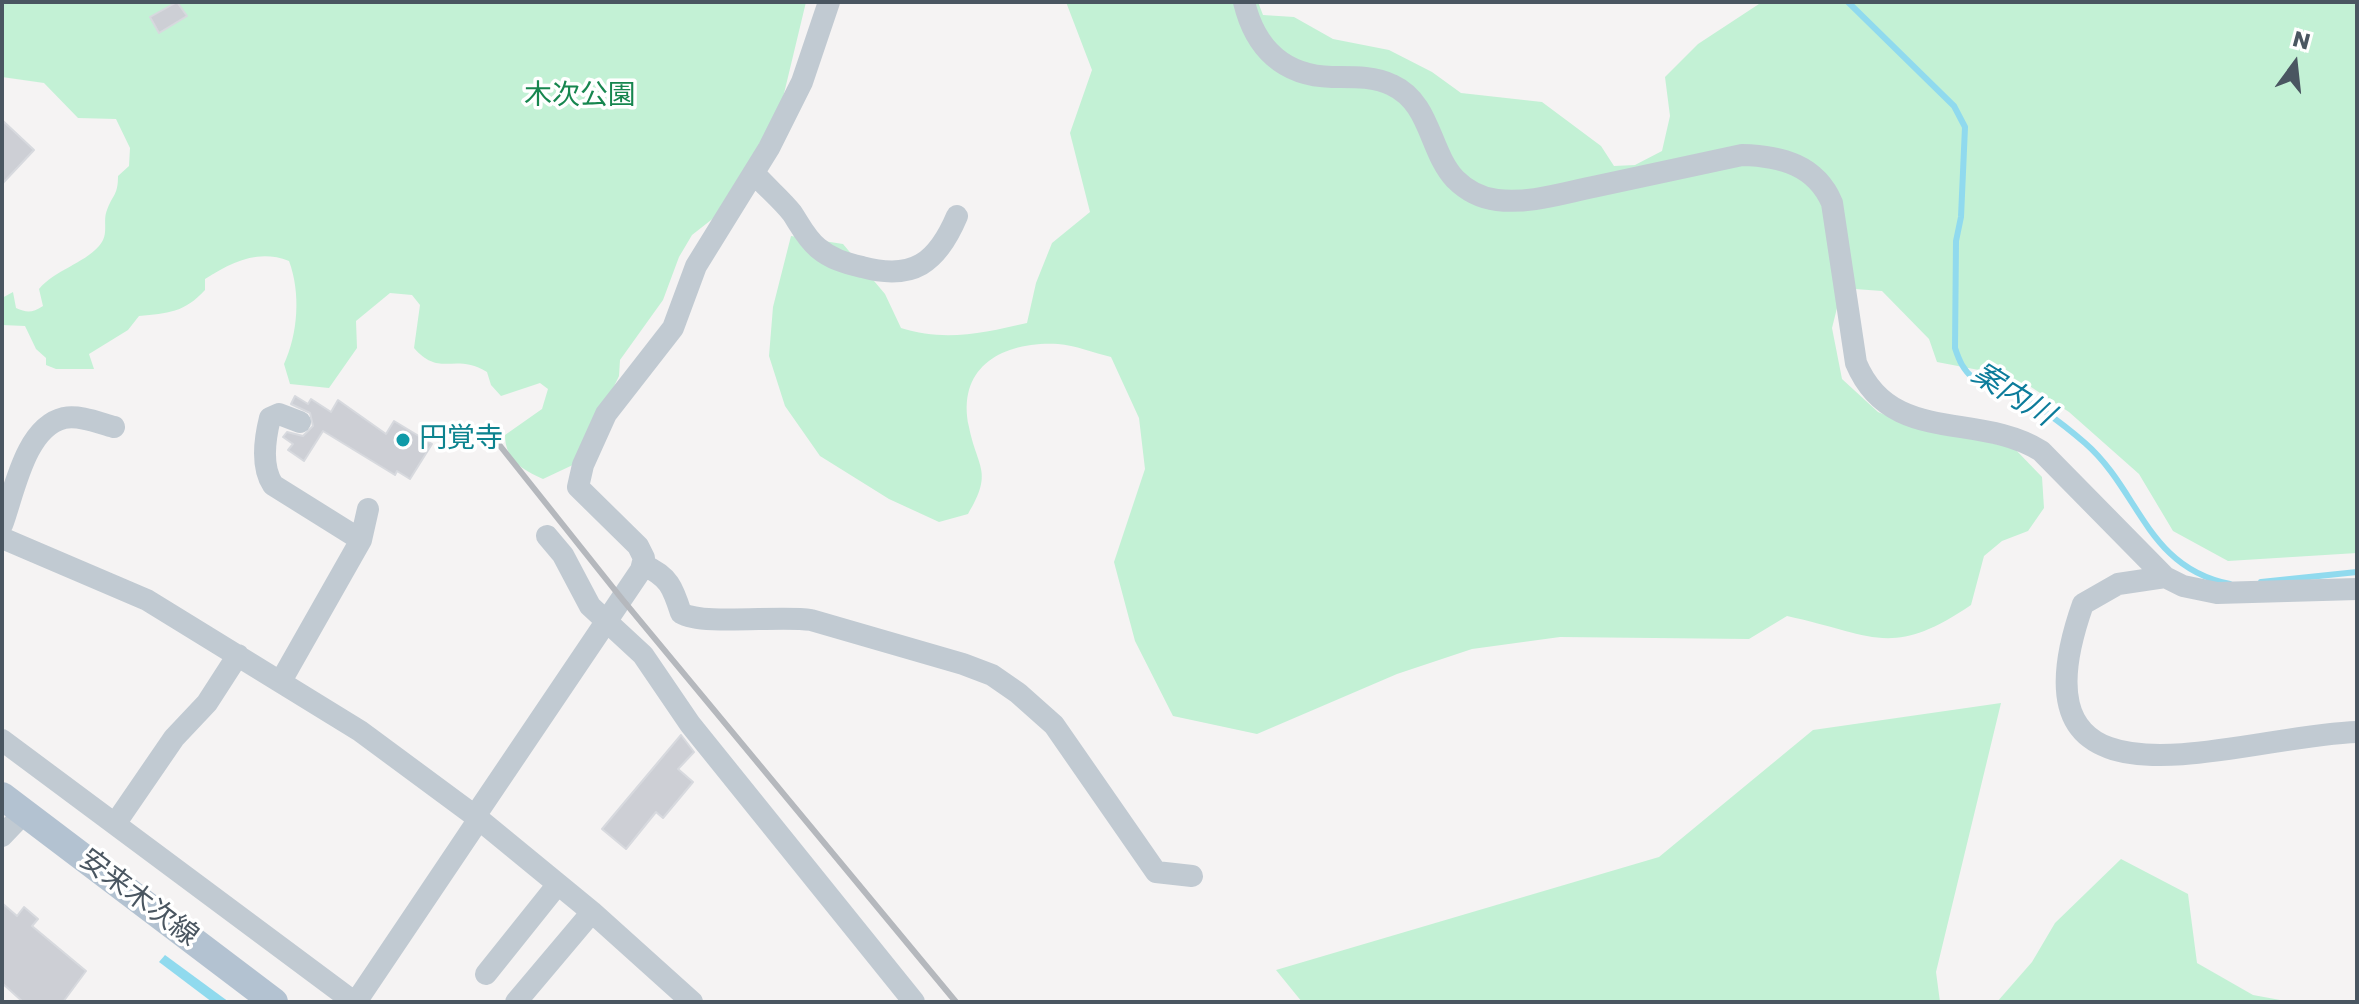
<!DOCTYPE html>
<html>
<head>
<meta charset="utf-8">
<style>
	body { margin:0 }
	#map { position:relative; width:2359px; height:1004px; overflow:hidden; background:#f5f3f3; font-family:Poppins,sans-serif }
	canvas { display:block }
	.frame { position:absolute; inset:0; border:4px solid #4a5661; pointer-events:none }
	.north { position:absolute; left:2255px; top:24px; width:80px; height:80px; -webkit-text-stroke:6px #fff; paint-order:stroke; rotate:15deg; font-size:22px; font-weight:700; line-height:32px; text-align:center; color:#4a5661 }
	.north::after { content:''; display:block; margin:auto; width:28px; height:36px; background:#4a5661; clip-path:polygon(50% 0,100% 100%,50% 72%,0 100%) }
</style>
</head>
<body>
<div id="map">
<canvas width="2359" height="1004"></canvas>
<div class="frame"></div>
<div class="north">N</div>
</div>
<script>
const ctx = document.querySelector('canvas').getContext('2d');
ctx.lineJoin = 'round';
function paint(path, color) { ctx.fillStyle = color; ctx.fill(path, 'evenodd'); }
function stroke(path, color, width, dash) { ctx.strokeStyle = color; ctx.lineWidth = width; ctx.lineCap = dash ? 'butt' : 'round'; ctx.setLineDash(dash || []); ctx.stroke(path); }
function drawText(font, color, halo, rows, align = 'center') {
  ctx.font = font + ' Poppins,"Noto Sans JP",sans-serif'; ctx.lineWidth = 7; ctx.setLineDash([]); ctx.textBaseline = 'middle'; ctx.strokeStyle = halo; ctx.fillStyle = color; for (const [text, x, y, turn = 0] of rows) {
    ctx.save(); ctx.translate(x, y); ctx.rotate((+turn || 0) * Math.PI / 180); ctx.textAlign = isNaN(turn) ? turn : align; if (halo) ctx.strokeText(text, 0, 0); ctx.fillText(text, 0, 0); ctx.restore();
  }
}
const green = new Path2D(`
	M2,2h804l-25,104 -61,107 -28,22 -13,22 -16,43 -43,60 -1,16 -42,87 -34,16c-20,-9 -38,-19 -38,-44l37,-26 6,-20 -8,-6 -39,13 -10,-11 -4,-13c-33,-20 -47,6 -73,-24l6,-43 -8,-10 -22,-2 -34,28 1,27 -28,40 -39,-4 -6,-20c14,-30 17,-71 5,-103 -31,-12 -57,1 -84,18v11c-21,23 -37,23 -66,26l-11,14 -39,24 5,15h-38l-10,-4v-7l-10,-9 -11,-23 -23,-1v-27l11,-6 3,16c11,5 16,5 27,-2l-4,-17c16,-19 44,-25 60,-43 11,-12 3,-24 8,-36 6,-16 11,-15 11,-34l11,-10 1,-18 -14,-29 -38,-1 -34,-35 -42,-6z
	M1066,2h192l5,13 31,2 39,22 56,11 43,22 29,21 81,9 59,44 13,20 21,-1 27,-14 8,-35 -5,-39 33,-33 64,-42h595v551l-129,8 -55,-30 -34,-57 -70,-62 -38,-25 -47,-16 -47,-9 -8,-23 -47,-48 -27,-2 -18,19 -5,20 10,51 36,33 32,13 104,23 28,29 2,31 -16,23 -26,10 -18,15 -13,49c-81,55 -99,29 -184,11l-38,23 -189,-2 -88,12 -75,25 -140,60 -84,-18 -38,-75 -21,-79 31,-93 -6,-51 -28,-61c-17,-4 -36,-12 -53,-13 -54,-3 -102,22 -89,83 8,41 25,44 -1,87l-29,8 -50,-23 -69,-43 -35,-50 -16,-50 4,-49 18,-71 52,8 42,50 16,34c44,14 82,5 126,-5l9,-40 16,-40 38,-31 -20,-79 22,-63z
	M2001,703l-65,269 4,30h-638l-26,-32 383,-113 154,-127z
	M2121,859l67,35 9,69 56,32 38,7h-294l35,-40 23,-39z`);
const water = new Path2D(`
	M165,955l64,47h-17l-53,-40z`);
const stream = new Path2D(`
	M1848,2l106,104 11,21 -4,90 -5,24 -1,107c4,12 8,22 19,31 10,8 28,9 40,15 26,12 49,30 71,49 55,48 61,124 145,141
	M2261,582l96,-10`);
const building = new Path2D(`
	M177,2l10,14 -28,17 -9,-16z
	M2,120l32,30 -32,34z
	M295,396l13,8 3,-5 20,13 7,-12 48,34 8,-13 38,23 -22,35 -13,-8 -2,4 -72,-44 -19,30 -16,-11 5,-6 -10,-7 4,-5 16,4 10,-10 -3,-13 -19,-9z
	M681,735l13,17 -16,17 15,13 -30,36 -7,-6 -30,37 -24,-20z
	M2,903l15,13 7,-9 14,12 -6,7 54,45 -23,31h-40l-21,-19z`);
const minor = new Path2D(`
	M1244,2c11,46 39,74 88,75 20,0 42,-1 60,8 39,18 37,66 63,94 12,12 25,19 42,21 32,4 66,-7 96,-13 50,-11 100,-21 149,-32 39,1 74,10 90,48l24,160c35,83 121,48 185,88l124,126 18,9 34,7 140,-4
	M754,173c12,14 27,26 38,40 8,12 14,25 26,35 13,11 27,15 44,19 51,14 75,-4 95,-51
	M300,422l-21,-8 -9,4c-5,20 -9,49 3,67l88,55
	M2,525c12,-32 23,-98 62,-107 16,-3 35,5 50,9
	M547,536l16,19 27,51 53,49 47,69 224,278
	M2,538l145,62 213,131 115,85 117,96 100,90
	M643,565c26,11 30,23 38,48 22,13 98,2 130,7l152,44 29,11 26,18 36,32 102,147 36,4
	M2165,577l-47,7 -35,20c-81,228 157,131 274,128
	M281,681l80,-141 7,-31
	M2,740l352,262
	M475,816l166,-246 3,-12 -6,-12 -60,-59 5,-22 23,-51 67,-86 23,-62 73,-118 33,-66 27,-80
	M115,824l59,-86 33,-35 31,-48
	M2,836l22,-23
	M486,974l72,-90
	M356,1002l123,-183
	M516,1002l76,-90`);
const major = new Path2D(`
	M2,796l272,206`);
const rail = new Path2D(`
	M497,442l125,157 334,403`);
const markers = [
	[403,440,8,"#0f9aa8"]
];
const parkNames = [
	["木次公園",580,97]
];
const cultureNames = [
	["円覚寺",419,440]
];
const streetNames = [
	["安来木次線",138,899,37]
];
const waterNames = [
	["案内川",2012,396,32]
];
paint(green, '#c3f1d5');
paint(water, '#90daee');
stroke(stream, '#90daee', 6);
paint(building, '#cdcfd5');
stroke(building, '#d7d9de', 2);
stroke(minor, '#c1cad2', 22);
stroke(major, '#b3c2d1', 28);
stroke(rail, '#b5b8bd', 6);
for (const [x, y, r, color] of markers) { const dot = new Path2D(); dot.arc(x, y, r, 0, 2 * Math.PI); ctx.fillStyle = color; ctx.fill(dot); stroke(dot, '#fff', 3); }
drawText('28px', '#17864f', '#fff', parkNames);
drawText('28px', '#0d838f', '#fff', cultureNames, 'left');
drawText('28px', '#4a5661', '#fff', streetNames);
drawText('italic 30px', '#0c7c9b', '#fff', waterNames);
</script>
</body>
</html>
